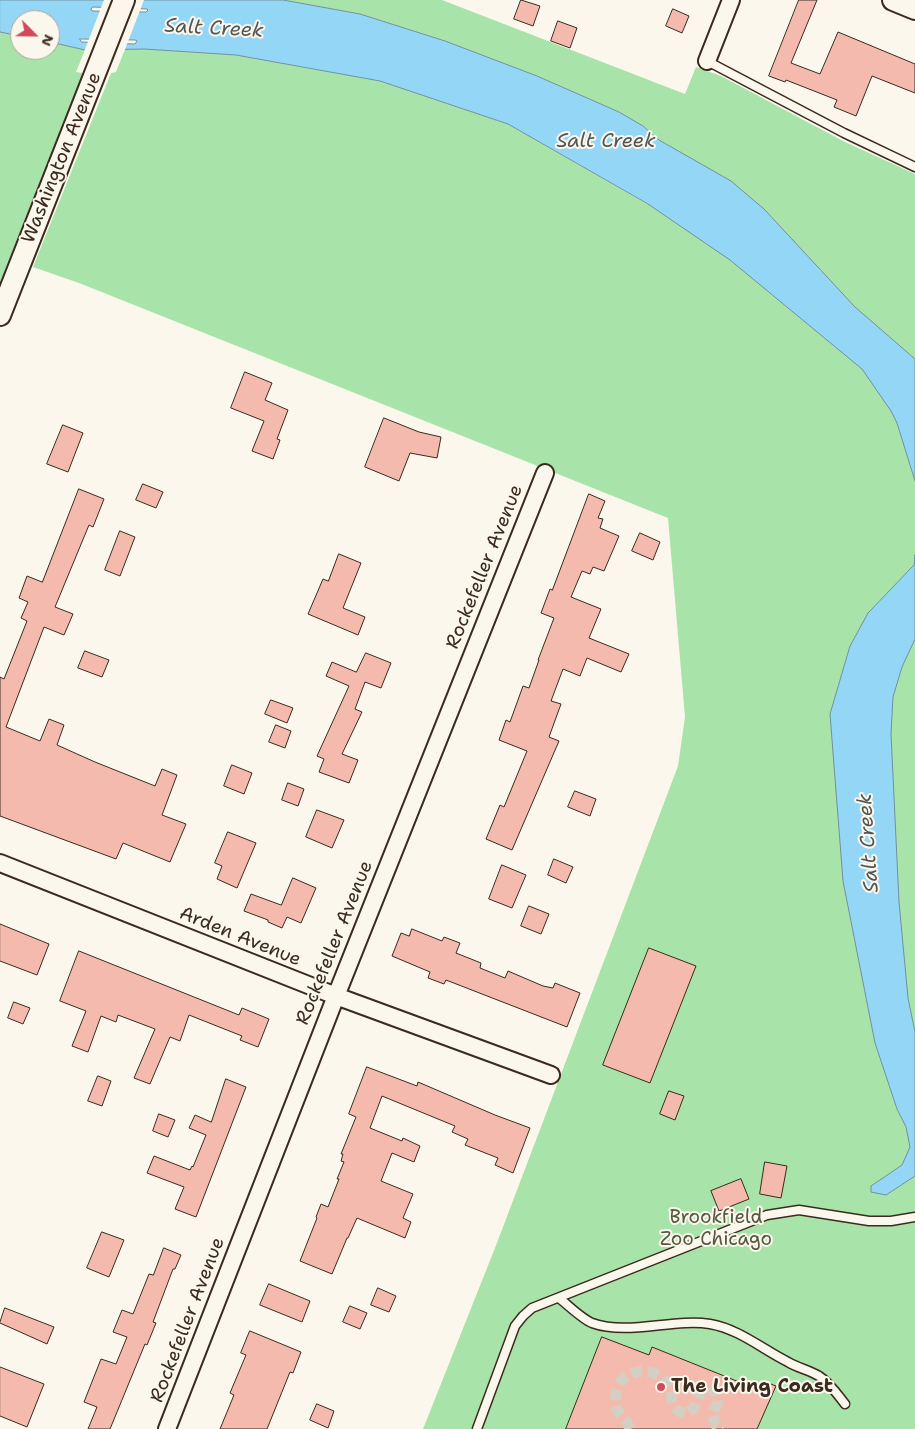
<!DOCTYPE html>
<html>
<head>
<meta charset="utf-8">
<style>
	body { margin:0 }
	#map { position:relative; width:915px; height:1429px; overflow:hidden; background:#fbf7ec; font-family:"Shantell Sans",sans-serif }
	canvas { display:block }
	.north { position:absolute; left:10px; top:10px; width:50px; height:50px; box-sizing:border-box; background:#fbf7ec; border:1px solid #aea59a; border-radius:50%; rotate:113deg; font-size:14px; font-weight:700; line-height:20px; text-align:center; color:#3b2a1e }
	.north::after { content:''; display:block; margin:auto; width:18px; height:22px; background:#d1495b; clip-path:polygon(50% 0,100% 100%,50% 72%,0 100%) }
</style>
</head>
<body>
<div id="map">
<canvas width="915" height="1429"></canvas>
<div class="north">N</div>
</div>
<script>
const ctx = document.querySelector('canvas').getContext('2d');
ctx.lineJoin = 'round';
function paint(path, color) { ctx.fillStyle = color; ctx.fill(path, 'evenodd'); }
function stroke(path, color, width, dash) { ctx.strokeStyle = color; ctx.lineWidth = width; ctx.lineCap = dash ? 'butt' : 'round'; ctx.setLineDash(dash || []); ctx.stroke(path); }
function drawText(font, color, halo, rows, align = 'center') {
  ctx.font = font + ' "Shantell Sans",sans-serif'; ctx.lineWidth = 4; ctx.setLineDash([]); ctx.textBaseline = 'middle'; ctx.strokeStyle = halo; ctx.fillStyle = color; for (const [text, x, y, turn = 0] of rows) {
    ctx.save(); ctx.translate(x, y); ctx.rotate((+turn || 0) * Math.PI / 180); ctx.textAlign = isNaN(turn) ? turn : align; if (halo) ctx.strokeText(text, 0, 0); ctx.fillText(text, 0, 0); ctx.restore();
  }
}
const green = new Path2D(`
	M283,0h159l243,94 11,-27 25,9 124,66 70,32v1255h-492l72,-181 183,-482 7,-49 -17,-199 -589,-235 -46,-16 78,-194 5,-1 9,-23h19l92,6 144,26 128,43 139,80 26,-56 -14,-8 -16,-14 -24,-14 -82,-36 -92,-35 -85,-27z
	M0,32l20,4v14h30v-8l35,8 -9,22 7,1 -83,209z`);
const water = new Path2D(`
	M0,0h283l77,14 85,27 92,35 82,36 24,14 16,14 72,41 33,28 91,98 60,52v122l-18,-58 -6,-12 -29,-42 -132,-109 -82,-56 -140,-80 -128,-43 -144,-26 -92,-6 -59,1 -35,-8v-22h-30v16l-20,-4zM93,7l54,2 1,1 -2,2 -53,-1 -2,-1zM80,39l55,1 2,1 -2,3 -53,-2z
	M915,555v84l-13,28 -9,30 -2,37 8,168 9,96 7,34v144l-29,19 -15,-3v-6l31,-21 8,-18 -4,-20 -9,-18 -22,-66 -32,-162 -13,-167 20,-68 18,-33 46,-48z`);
const pier = new Path2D(`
	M104,0h40l-20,52h-40z`);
const building = new Path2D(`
	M521,0l19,6 -7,20 -19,-7z
	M799,0h18l-26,63 29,11 18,-42 77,32v29l-43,-17 -16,40 -22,-9 3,-7 -51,-20 -1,2 -16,-6z
	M673,9l16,7 -7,17 -16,-7z
	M558,21l19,7 -7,20 -19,-7z
	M245,372l27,11 -7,17 23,10 -11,29 3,1 -7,19 -21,-8 12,-30 -33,-13z
	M384,418l35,14 22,5 -4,21 -27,-5 -11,28 -34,-14z
	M63,425l20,8 -15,39 -21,-8z
	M143,484l20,8 -7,16 -20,-8z
	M79,489l25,10 -11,28 -4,-2 -34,82 18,7 -9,21 -20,-8 -38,100 34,14 9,-22 15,6 -7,20 38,17 60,24 7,-17 15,6 -15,40 24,9 -16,38 -47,-19 -7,16 -116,-43v-139l4,2 23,-58 -6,-3 7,-16 -9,-4 8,-22 15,6z
	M589,494l16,7 -7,17 5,1 -3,9 19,8 -15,35 -11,-4 -3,7 -8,-3 -11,26 30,12 -12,29 40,16 -8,18 -34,-14 -7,18 -17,-7 -12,32 10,3 -12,33 10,4 -47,109 -26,-11 14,-34 4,2 23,-56 -28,-11 7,-20 4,2 13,-36 6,2 10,-28h-1l16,-42 -13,-5 9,-24 2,1z
	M120,531l15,6 -15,39 -15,-6z
	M640,533l20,9 -7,18 -21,-9z
	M339,554l22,9 -18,45 22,9 -7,18 -50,-21 15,-35 5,2z
	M85,651l24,9 -7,17 -24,-9z
	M366,653l25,10 -10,25 -16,-6 -10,27 7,3 -20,42 16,6 -9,23 -30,-11 5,-13 -7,-3 32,-70 -23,-10 6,-14 24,10z
	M271,700l22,8 -6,15 -22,-9z
	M276,725l15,6 -6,17 -16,-6z
	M232,765l20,8 -8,21 -20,-8z
	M288,783l16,6 -6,17 -16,-6z
	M575,791l21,8 -6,17 -22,-9z
	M317,810l27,10 -12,28 -26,-11z
	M228,832l28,11 -19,45 -20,-9 5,-13 -7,-3z
	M554,859l19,8 -7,16 -18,-8z
	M502,865l24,10 -14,33 -23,-9z
	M293,878l23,10 -15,35 -14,-6 -5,11 -14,-6v-2l-24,-9 7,-17 30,11z
	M529,906l20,8 -8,20 -20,-8z
	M0,924l49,20 -12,31 -37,-14z
	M412,929l30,12 2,-4 16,6 -4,10 25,10 -1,5 25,10 3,-7 35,15 10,2 2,-5 25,10 -13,34 -121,-47 -2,4 -16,-6 2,-6 -38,-16 9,-23 8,3z
	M649,948l47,18 -46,117 -47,-18z
	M79,951l160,64 3,-7 27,11 -11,28 -18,-7 2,-4 -53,-21 -9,26 -10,-4 -20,47 -16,-6 21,-49 -37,-14 -2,7 -15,-6 -13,36 -16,-6 14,-35 -26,-10z
	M14,1002l16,6 -7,16 -15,-6z
	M367,1067l50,19 1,-4 77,33 35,13 -17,45 -18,-8 3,-7 -33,-13 3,-6 -16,-7 3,-6 -73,-30 -12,32 32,13 1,-3 17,8 -6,16 -22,-9 -11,28 32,13 -10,24 8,4 -6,16 -48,-20 -9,20h-1l-15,36 -32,-13 17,-43 -1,-1 5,-13 7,3 11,-28h-2l7,-17 -3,-1 2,-7h-2l15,-37 -7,-3z
	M98,1076l13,5 -9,25 -14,-5z
	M226,1079l20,8 -50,130 -21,-8 9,-22 -37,-14 7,-17 36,14 2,-4 1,1 13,-32 -17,-7 6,-13 16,7z
	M669,1091l15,5 -9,24 -15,-6z
	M159,1114l16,6 -7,17 -15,-6z
	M765,1162l22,4 -6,32 -21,-4z
	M741,1179l8,20 -30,12 -8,-20z
	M102,1232l22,8 -15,37 -22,-9z
	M164,1248l17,7 -6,14h-2l-20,53 3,1 -9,22 -2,-1 -35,85h-22l9,-22 -13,-5 17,-43 15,5 11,-27 -14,-5 9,-22 11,4 16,-40 4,1z
	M269,1284l41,17 -8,21 -42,-17z
	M378,1288l18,8 -7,16 -18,-7z
	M350,1306l17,7 -7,16 -17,-7z
	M5,1308l49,19 -7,17 -47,-21z
	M250,1331l51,21 -8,21 -3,-1 -23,57h-47l14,-34 -4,-2 16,-38 -5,-2z
	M602,1337l47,18 3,-8 107,43 4,-9 13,5 -19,43h-191z
	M0,1367l44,17 -17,43 -27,-11z
	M317,1404l17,7 -6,17 -18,-8z`);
const pedestrianTunnel = new Path2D(`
	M630,1429c-5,-15 -17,-13 -14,-34 1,-7 4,-15 11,-19 17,-10 37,-4 44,15 1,5 0,11 3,15 3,5 8,7 12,8l8,-6 7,-16 8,-4 7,5 2,9 -6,12 4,11 7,4`);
const service = new Path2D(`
	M707,61l137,72 71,34
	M559,1298c9,7 23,21 33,25 36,13 82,-5 118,1 29,5 52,25 78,38 10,6 21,8 31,14 11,7 18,18 26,28
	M477,1429l38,-103 8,-10 9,-8 235,-93 32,-5 70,11h22l24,-4`);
const minor = new Path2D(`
	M707,61l24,-61
	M0,863l336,133 215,79
	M167,1429l169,-433 209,-523`);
const tertiary = new Path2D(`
	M893,0l22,9
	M0,315l124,-315`);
const markers = [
	[661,1387,5,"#d1495b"]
];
const streetNames = [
	["Washington Avenue",62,158,-68],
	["Rockefeller Avenue",485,567,-68],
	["Arden Avenue",240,937,22],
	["Rockefeller Avenue",335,943,-68],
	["Rockefeller Avenue",188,1320,-69]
];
const parkNames = [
	["Brookfield",716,1218],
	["Zoo Chicago",716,1240]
];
const poiNames = [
	["The Living Coast",671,1387]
];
const waterNames = [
	["Salt Creek",214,29,3],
	["Salt Creek",606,142],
	["Salt Creek",869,843,-94]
];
paint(green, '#a8e4a9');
paint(water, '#94d6f5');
stroke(water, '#70919f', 1);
paint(pier, '#fbf7ec');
paint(building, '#f5baae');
stroke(building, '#3b2a1e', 1);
stroke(pedestrianTunnel, '#d5cec3', 11, [11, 5.5]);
stroke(service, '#3b2a1e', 11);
stroke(minor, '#3b2a1e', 20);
stroke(tertiary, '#3b2a1e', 24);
stroke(service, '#fbf7ec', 8);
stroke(minor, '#fbf7ec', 16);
stroke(tertiary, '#fbf7ec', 20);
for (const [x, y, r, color] of markers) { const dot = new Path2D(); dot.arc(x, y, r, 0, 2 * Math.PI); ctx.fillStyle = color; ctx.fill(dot); stroke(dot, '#fbf7ec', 2); }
drawText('19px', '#3b2a1e', '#fbf7ec', streetNames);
drawText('19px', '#565841', '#fbf7ec', parkNames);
drawText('bold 19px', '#3b2a1e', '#fbf7ec', poiNames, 'left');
drawText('italic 20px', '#515554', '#fbf7ec', waterNames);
</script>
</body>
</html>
